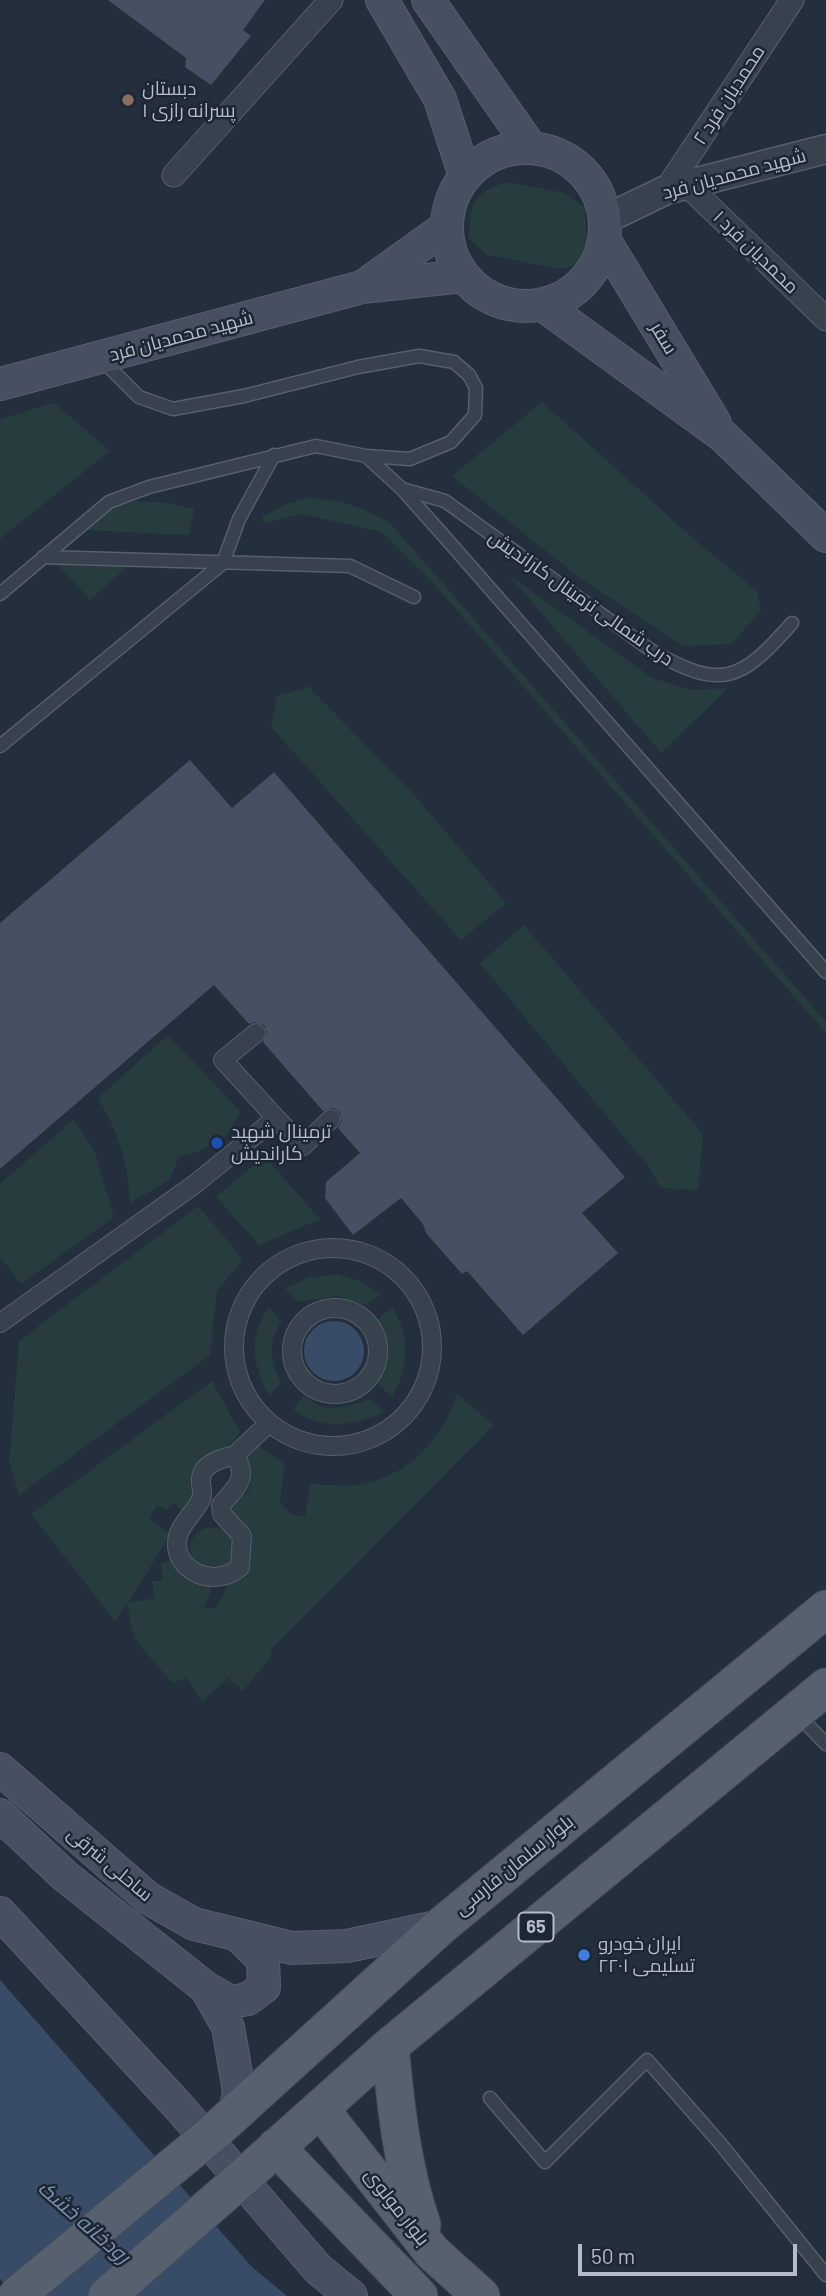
<!DOCTYPE html>
<html>
<head>
<meta charset="utf-8">
<style>
	body { margin:0 }
	#map { position:relative; width:826px; height:2296px; overflow:hidden; background:#242f3e; font-family:Barlow,sans-serif }
	canvas { display:block }
	.scale { position:absolute; left:578px; top:2244px; width:219px; height:32px; box-sizing:border-box; border:4px solid #b4bcc9; border-top:0; padding-left:9px; font-size:21px; line-height:24px; white-space:nowrap; color:#b4bcc9; -webkit-text-stroke:5px #1d2633; paint-order:stroke }
</style>
</head>
<body>
<div id="map">
<canvas width="826" height="2296"></canvas>
<div class="scale">50 m</div>
</div>
<script>
const ctx = document.querySelector('canvas').getContext('2d');
ctx.lineJoin = 'round';
function paint(path, color) { ctx.fillStyle = color; ctx.fill(path, 'evenodd'); }
function stroke(path, color, width, dash) { ctx.strokeStyle = color; ctx.lineWidth = width; ctx.lineCap = dash ? 'butt' : 'round'; ctx.setLineDash(dash || []); ctx.stroke(path); }
function drawText(font, color, halo, rows, align = 'center') {
  ctx.font = font + ' Barlow,Cairo,sans-serif'; ctx.lineWidth = 5; ctx.setLineDash([]); ctx.textBaseline = 'middle'; ctx.strokeStyle = halo; ctx.fillStyle = color; for (const [text, x, y, turn = 0] of rows) {
    ctx.save(); ctx.translate(x, y); ctx.rotate((+turn || 0) * Math.PI / 180); ctx.textAlign = isNaN(turn) ? turn : align; if (halo) ctx.strokeText(text, 0, 0); ctx.fillText(text, 0, 0); ctx.restore();
  }
}
const green = new Path2D(`
	M507,182l58,11 20,15 2,34 -8,23 -18,4 -74,-14 -19,-17c4,-35 3,-45 39,-56z
	M542,402l154,139 61,50 4,20 -30,33 -48,2 -103,-68 -128,-102z
	M54,403l56,48 -110,88v-120z
	M309,498c31,1 56,10 82,26l435,498v11l-391,-448 -53,-53 -81,-18 -37,9 -2,-6 24,-13z
	M137,501l32,2 25,6 -5,26 -109,-5 25,-21z
	M56,563l67,1 4,3 -37,33z
	M508,574l144,104 38,12 38,-2 -67,65z
	M309,687l101,103 96,113 -45,37 -190,-213 6,-31z
	M524,925l179,209 -5,56 -37,-2 -13,-22 -168,-203z
	M168,1035l72,76c-8,27 -35,41 -61,46l-9,22 -40,24c-2,-40 -11,-70 -32,-105z
	M74,1119l21,34 19,64 -93,67 -21,-27v-73z
	M264,1156l56,63 -61,26 -43,-48z
	M198,1206l45,53 -26,32 -7,64 -191,140 -10,-32 10,-122z
	M338,1274l23,8 20,12 -15,11 -29,-9 -39,6 -13,-14 23,-10z
	M269,1307l12,14c-13,24 -11,38 0,62l-12,13c-17,-32 -21,-58 0,-89z
	M392,1307c19,29 17,61 0,90l-14,-13c9,-24 10,-40 -2,-63z
	M212,1381l28,51 -44,58 -7,16 -7,5 -8,-8 -8,7 -9,-5 -8,13 21,17 -42,68 27,-5 -3,-17h11l-2,-17 13,-5 10,15 28,13 -8,21h12l12,-23 17,-12c7,-27 9,-41 -14,-60v-8l18,-14 2,-20 -6,-11 12,-15 28,19 -5,38 11,12 14,3 5,-33c14,0 29,2 43,1 51,-4 90,-45 104,-91l37,31 -222,223 -2,10 -27,33 -15,-13 -26,24 -15,-24 -15,5 -38,-45 -7,-34 -12,17 -84,-107z
	M305,1394c16,22 43,13 65,5l14,13c-32,14 -62,20 -91,-3z
	M190 1549a22 22 0 1 1 44 0a22 22 0 1 1-44 0Z`);
const water = new Path2D(`
	M304 1351a30 30 0 1 1 60 0a30 30 0 1 1-60 0Z
	M0,1980l252,287 35,29h-272l-15,-17z`);
const building = new Path2D(`
	M108,0h157l-22,30 8,6 -40,49 -26,-18 1,-9z
	M190,760l42,48 42,-36 351,405 -43,36 36,40 -95,82 -56,-64 -5,3 -36,-41 -3,-9 -22,-26 -48,37 -28,-37 1,-16 34,-29 -22,-25 4,-7 -2,-9 -7,-4 -10,3 -60,-69 4,-10 -3,-7 -9,-3 -6,2 -35,-39 -214,184v-246z`);
const service = new Path2D(`
	M366,456l36,33 41,46 383,437
	M402,489l43,12 207,150c70,40 89,30 140,-28
	M43,557l307,9 64,31
	M0,594l109,-92 40,-15 167,-41 50,10 44,3 41,-17 24,-27 1,-27 -7,-13 -15,-13 -35,-6 -61,11 -114,29 -71,13 -34,-12 -37,-37
	M0,746l223,-183 16,-44 35,-64
	M797,1714l29,30
	M490,2098l55,64 102,-102 72,82 107,133`);
const pedestrian = new Path2D(`
	M256,1033l-33,27 53,58
	M234 1347a99 99 0 1 1 198 0a99 99 0 1 1-198 0Z
	M292 1351a43 43 0 1 1 86 0a43 43 0 1 1-86 0Z
	M0,1323l195,-139 81,-66 27,28 28,-27
	M235,1455c-12,3 -32,8 -34,23 -1,8 3,13 0,21 -5,13 -19,22 -23,37 -8,34 36,54 62,31l2,-31 -20,-22 -1,-9c15,-18 28,-26 14,-50l32,-30`);
const minor = new Path2D(`
	M174,175l157,-175
	M686,184l140,135
	M666,190l126,-190`);
const tertiary = new Path2D(`
	M606,219l60,-29 160,-41`);
const secondary = new Path2D(`
	M382,0l58,99 25,77
	M428,0l103,148
	M447 227a79 79 0 1 1 158 0a79 79 0 1 1-158 0Z
	M605,241l110,182
	M365,285l81,-58
	M543,305l180,131 103,100
	M0,384l362,-97 101,-11
	M0,1769l148,129 46,26 98,24 55,-2 94,-20
	M0,1815l65,61 141,112 22,39 11,64 -4,23
	M0,1913l179,194 139,162 33,27
	M206,1988l25,14 17,-3 16,-12 -1,-27 -23,-23`);
const primary = new Path2D(`
	M390,2046c6,62 12,120 32,179
	M321,2110l111,142 49,44
	M213,2133l228,-207 385,-317
	M276,2147l143,149
	M249,2172l141,-126 436,-359`);
const primaryBridge = new Path2D(`
	M16,2296l197,-163
	M107,2296l142,-124`);
const markers = [
	[128,100,7,"#8d6e63"],
	[217,1143,7,"#1a4fb4"],
	[584,1955,7,"#3f7fe0"]
];
const shields = [
	[536,1927,35]
];
const shieldNames = [
	["65",536,1927]
];
const poiNames = [
	["دبستان",142,89],
	["پسرانه رازی ۱",142,111],
	["ترمینال شهید",231,1132],
	["کاراندیش",231,1154],
	["ایران خودرو",598,1944],
	["تسلیمی ۲۲۰۱",598,1966]
];
const streetNames = [
	["۲ محمدیان فرد",729,95,-57],
	["شهید محمدیان فرد",734,174,-15],
	["۱ محمدیان فرد",756,252,44],
	["شهید محمدیان فرد",181,336,-15],
	["سفر",664,338,59],
	["درب شمالی ترمینال کاراندیش",581,598,35],
	["ساحلی شرقی",110,1864,40],
	["بلوار سلمان فارسی",514,1865,-39],
	["بلوار مولوی",397,2207,52]
];
const waterNames = [
	["رودخانه خشک",84,2222,41]
];
paint(green, '#263c3f');
paint(water, '#394c67');
paint(building, '#455162');
stroke(service, '#565f6c', 15);
stroke(pedestrian, '#565f6c', 20);
stroke(minor, '#565f6c', 25);
stroke(tertiary, '#565f6c', 31);
stroke(secondary, '#565f6c', 34);
stroke(primary, '#414a57', 39);
stroke(service, '#38414e', 12);
stroke(pedestrian, '#38414e', 18);
stroke(minor, '#38414e', 23);
stroke(tertiary, '#38414e', 28);
stroke(secondary, '#465061', 32);
stroke(primary, '#56606e', 37);
stroke(primaryBridge, '#414a57', 39, []);
stroke(primaryBridge, '#56606e', 37);
for (const [x, y, r, color] of markers) { const dot = new Path2D(); dot.arc(x, y, r, 0, 2 * Math.PI); ctx.fillStyle = color; ctx.fill(dot); stroke(dot, '#1d2633', 2.5); }
for (const [x, y, w] of shields) { const box = new Path2D(); box.roundRect(x - w / 2, y - 14.5, w, 29, 5); ctx.fillStyle = '#1d2633'; ctx.fill(box); stroke(box, '#b4bcc9', 2); }
drawText('bold 18px', '#b4bcc9', null, shieldNames);
drawText('19px', '#b4bcc9', '#1d2633', poiNames, 'left');
drawText('19px', '#b4bcc9', '#1d2633', streetNames);
drawText('italic 21px', '#7c92b1', '#1d2633', waterNames);
</script>
</body>
</html>
